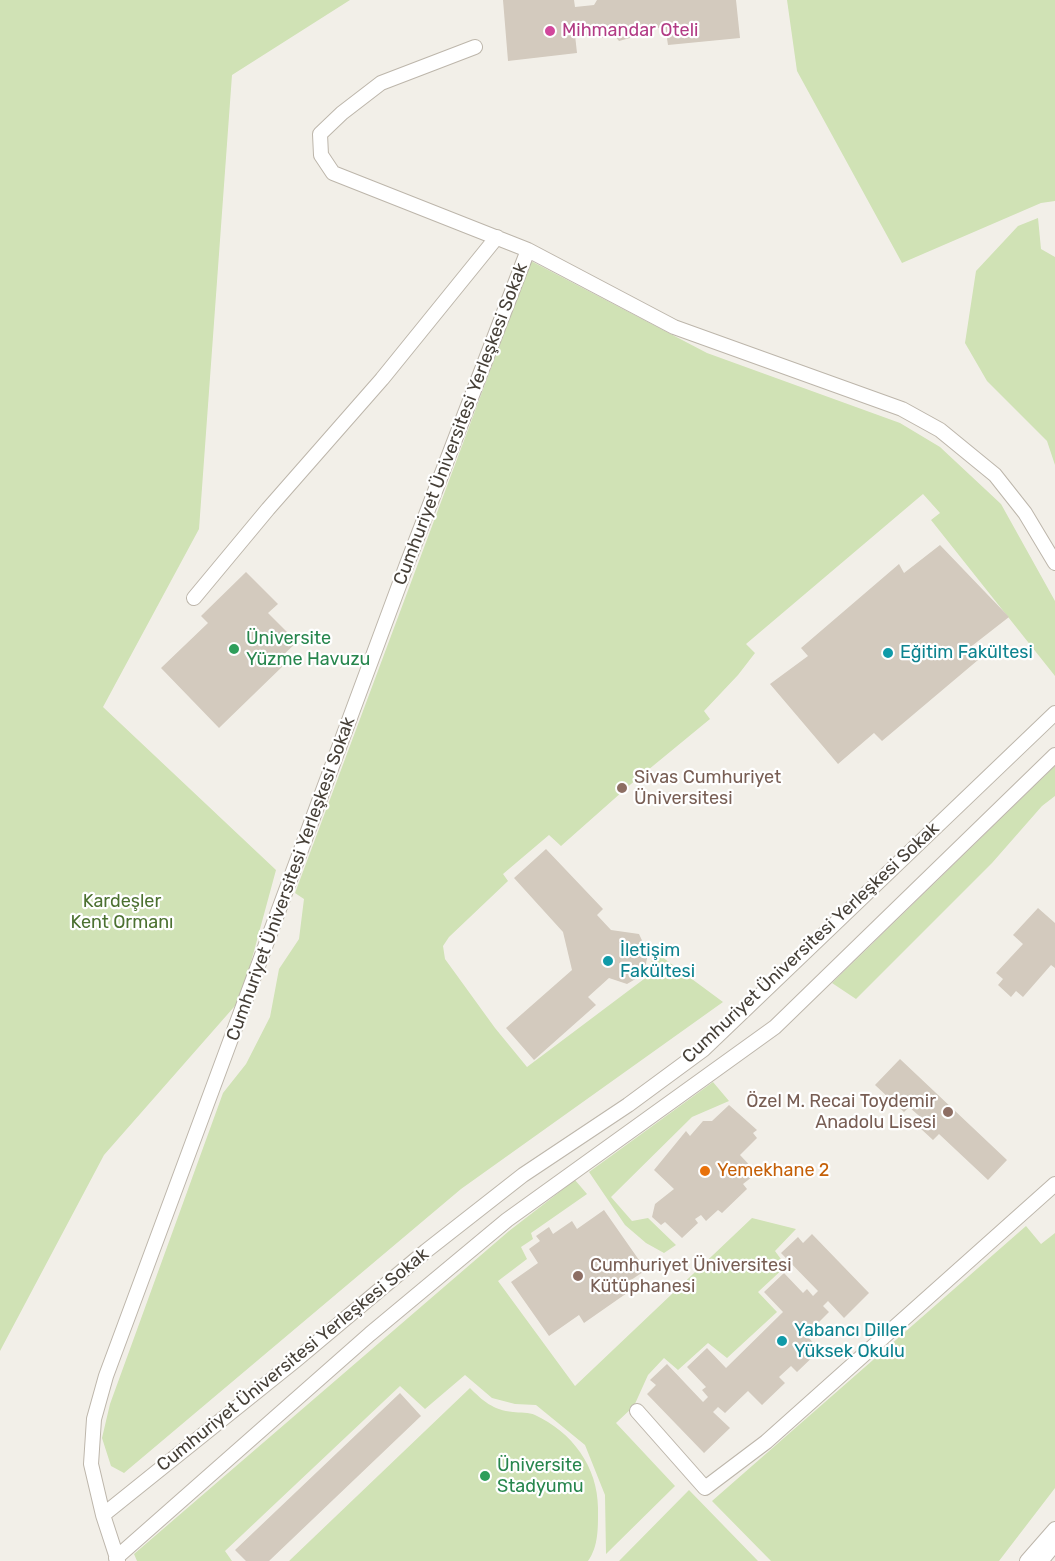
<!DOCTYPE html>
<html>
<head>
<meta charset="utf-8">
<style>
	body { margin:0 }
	canvas { display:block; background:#f2efe8 }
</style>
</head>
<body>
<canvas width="1055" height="1561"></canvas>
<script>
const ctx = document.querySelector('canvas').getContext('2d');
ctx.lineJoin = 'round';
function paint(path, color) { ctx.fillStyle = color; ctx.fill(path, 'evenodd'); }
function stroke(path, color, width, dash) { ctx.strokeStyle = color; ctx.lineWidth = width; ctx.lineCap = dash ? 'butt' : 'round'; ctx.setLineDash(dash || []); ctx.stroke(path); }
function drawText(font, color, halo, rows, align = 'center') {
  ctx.font = font + ' Rubik,sans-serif'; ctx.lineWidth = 4.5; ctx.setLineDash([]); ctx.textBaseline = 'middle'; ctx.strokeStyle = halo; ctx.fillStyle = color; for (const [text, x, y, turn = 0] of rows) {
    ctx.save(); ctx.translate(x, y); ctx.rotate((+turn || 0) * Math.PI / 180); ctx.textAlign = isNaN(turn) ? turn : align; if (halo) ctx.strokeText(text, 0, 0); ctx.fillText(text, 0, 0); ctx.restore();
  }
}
const green = new Path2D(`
	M0,0h350l-118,75 -33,454 -96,178 173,163 -35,129 -137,156 -104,196z
	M787,0h268v201l-14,2 -139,60 -105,-192z
	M1038,218l3,31 14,8v208l-8,-24 -60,-60 -22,-38 11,-72 42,-45z
	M531,261l176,92 193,70 40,24 61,57 54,97v75l-124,-156 9,-7 -17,-19 -177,150 9,9 -17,22 -34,36 6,8 -79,65 -70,62 -12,-11 -46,39 5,7 -59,56 -6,9 2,13 50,69 32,39 121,-91 6,-25 69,51 -262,187 -337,284 -13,-7 -9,-28 8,-34 113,-311 23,-29 24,-47 9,-48 20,-30 5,-40 -9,-6z
	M1055,766v30l-13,10 -50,57 -136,136 -24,-16z
	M713,1082l16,19 -37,16 -81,80 21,24 16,-3 28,27 -12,8 -18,-10 -21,-18 -36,-53z
	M575,1180l12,14 -56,39 2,6 -12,8 6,12 -29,22 77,105 177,-168 44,11 -21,22 11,15 -28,26 19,20 -50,46 -19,-15 -30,27 -14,-12 -16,17 -14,31 -18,17 59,63 -69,68 -1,-59 -20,-50 -49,-40 -21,-1 -23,-6 -27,-23 -40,34 -25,-23 -175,165 7,10h-95l-3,-7 375,-323z
	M1026,1226l15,18 14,-11v255l-56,73h-228l-59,-60z
	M470,1388c13,13 23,22 43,24 7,1 16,0 22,3 37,17 63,52 63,93 0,18 1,38 -10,53h-299z
	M689,1490l69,71h-139z`);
const building = new Path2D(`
	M503,0h71l1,7 19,-2 3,-5h139l4,38 -72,7 -3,-19 -14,4 -9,6 -8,-4 -4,6 -11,3 -4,-5 -12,2 -8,-8 -4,6h-8l-4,-4 -4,3 2,18 -69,8z
	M940,545l69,72 -41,32 10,11 -96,81 -8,-8 -36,31 -68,-80 38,-28 -7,-8 98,-84 5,9z
	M246,572l32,32 -10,9 29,29 -16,15 5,6 -67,65 -58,-60 47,-45 -7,-7z
	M546,849l57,60 -6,6 14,15 28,4 9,19 -4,21 -17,10 -18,-6 -21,19 8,8 -62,55 -28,-32 66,-58 -9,-38 -49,-54z
	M1038,908l17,15v45l-4,-3 -28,32 -7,-6 -5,6 -13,-12 5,-6 -7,-6 27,-29 -10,-9z
	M900,1059l107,101 -19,20 -49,-46 -6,6 -13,-12 6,-6 -17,-15 -5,5 -29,-27z
	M729,1105l28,25 -4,3 4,5 -17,17 17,18 -14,11 4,5 -25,24 -4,-3 -12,11 -5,-6 -6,4 3,4 -16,15 -17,-16 -4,3 -9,-8 3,-13 19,-15 -20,-19 32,-39 4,5 13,-15h9z
	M604,1210l42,60 -24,16 5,7 -43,30 -5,-8 -30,21 -38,-54 27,-19 -9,-14 11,-8 -4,-5 13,-9 4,7 19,-13 5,8z
	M812,1234l57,59 -25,25 -16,-17 -5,5 6,6 -23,23 14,15 -23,22 -6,-6 -12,11 6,6 -23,22 -14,-14 -23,22 -7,-6 -5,5 17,16 -26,25 -57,-59 9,-9 -6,-5 17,-16 36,38 5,-5 -6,-7 4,-3 -19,-20 20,-19 19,20 57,-56 -19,-20 20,-19 19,20 4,-4 6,7 5,-5 -37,-38 17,-16 5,6z
	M400,1393l21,23 -152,145h-23l-11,-11z`);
const street = new Path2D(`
	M475,47l-94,36 -39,30 -22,21 1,21 12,18 195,77 146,77 228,82 38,21 55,45 30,38 30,50
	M194,598l74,-89 114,-130 115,-142
	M637,1411l68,77 61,-46 289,-258
	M103,1515l193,-155 130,-109 97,-76 105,-70 76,-56 351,-336
	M116,1558l254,-224 137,-114 268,-193 280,-272
	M118,1561l-15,-46 -12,-51 3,-45 12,-43 301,-812 121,-314
	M1027,1561l28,-32
	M1041,1561l14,-17`);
const markers = [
	[550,31,6,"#d1479c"],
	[234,649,6,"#2e9e5b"],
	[888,653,6,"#0f9aa8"],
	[622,788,6,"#8d6e63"],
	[608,961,6,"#0f9aa8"],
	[948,1112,6,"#8d6e63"],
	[705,1171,6,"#e8710a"],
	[578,1276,6,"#8d6e63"],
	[782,1341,6,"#0f9aa8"],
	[485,1476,6,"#2e9e5b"]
];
const hotelNames = [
	["Mihmandar Oteli",562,31]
];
const streetNames = [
	["Cumhuriyet Üniversitesi Yerleşkesi Sokak",461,424,-69],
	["Cumhuriyet Üniversitesi Yerleşkesi Sokak",291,879,-70],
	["Cumhuriyet Üniversitesi Yerleşkesi Sokak",811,943,-43],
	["Cumhuriyet Üniversitesi Yerleşkesi Sokak",293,1360,-39]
];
const leisureNames = [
	["Üniversite",246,639],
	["Yüzme Havuzu",246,660],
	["Üniversite",497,1466],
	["Stadyumu",497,1487]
];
const cultureNames = [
	["Eğitim Fakültesi",900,653],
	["İletişim",620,951],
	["Fakültesi",620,972],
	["Yabancı Diller",794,1331],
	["Yüksek Okulu",794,1352]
];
const educationNames = [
	["Sivas Cumhuriyet",634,778],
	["Üniversitesi",634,799],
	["Özel M. Recai Toydemir",936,1102,"right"],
	["Anadolu Lisesi",936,1123,"right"],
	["Cumhuriyet Üniversitesi",590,1266],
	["Kütüphanesi",590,1287]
];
const parkNames = [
	["Kardeşler",122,902],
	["Kent Ormanı",122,923]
];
const foodNames = [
	["Yemekhane 2",717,1171]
];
paint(green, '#d0e2b5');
paint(building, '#d3cabe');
stroke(street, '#bdb6ab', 16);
stroke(street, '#fff', 14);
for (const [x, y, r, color] of markers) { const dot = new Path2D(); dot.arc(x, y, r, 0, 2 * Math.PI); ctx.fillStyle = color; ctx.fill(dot); stroke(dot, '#fff', 2); }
drawText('18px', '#b23c85', '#fff', hotelNames, 'left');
drawText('18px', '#453f37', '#fff', streetNames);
drawText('18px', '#27864d', '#fff', leisureNames, 'left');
drawText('18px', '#0d838f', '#fff', cultureNames, 'left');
drawText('18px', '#785e54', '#fff', educationNames, 'left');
drawText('18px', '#4c7131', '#fff', parkNames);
drawText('18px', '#c56008', '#fff', foodNames, 'left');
</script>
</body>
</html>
